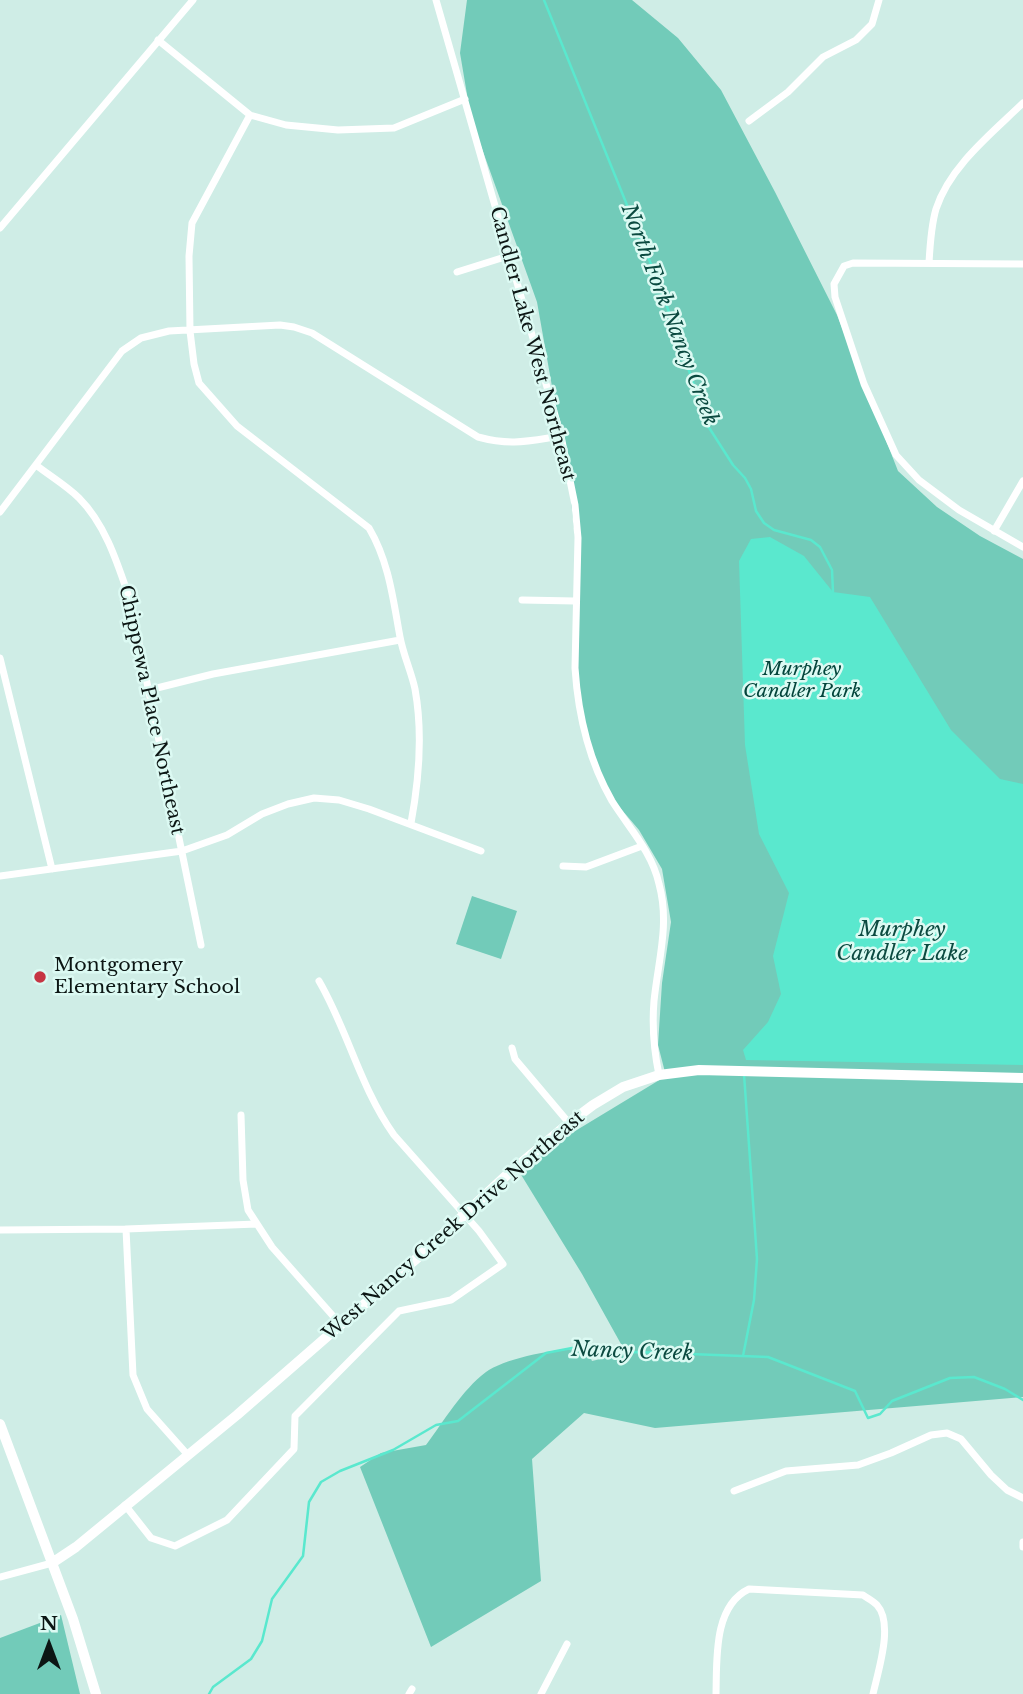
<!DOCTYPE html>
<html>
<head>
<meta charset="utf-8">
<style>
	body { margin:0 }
	#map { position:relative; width:1023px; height:1694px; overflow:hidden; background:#cfede6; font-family:"Libre Baskerville",serif }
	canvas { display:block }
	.north { position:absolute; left:14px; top:1610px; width:70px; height:70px; -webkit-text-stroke:5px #dcfaf3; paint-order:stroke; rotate:0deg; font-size:19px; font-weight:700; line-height:28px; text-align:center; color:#0c1614 }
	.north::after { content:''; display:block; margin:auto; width:24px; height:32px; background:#0c1614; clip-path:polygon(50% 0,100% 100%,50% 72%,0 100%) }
</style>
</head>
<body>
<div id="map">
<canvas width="1023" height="1694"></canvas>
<div class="north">N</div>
</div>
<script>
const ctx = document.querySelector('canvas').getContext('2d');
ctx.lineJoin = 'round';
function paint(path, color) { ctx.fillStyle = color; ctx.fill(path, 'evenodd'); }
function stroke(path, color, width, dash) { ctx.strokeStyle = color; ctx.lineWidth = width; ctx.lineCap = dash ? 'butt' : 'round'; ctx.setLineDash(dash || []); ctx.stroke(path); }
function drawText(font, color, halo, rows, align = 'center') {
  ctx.font = font + ' "Libre Baskerville",serif'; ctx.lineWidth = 5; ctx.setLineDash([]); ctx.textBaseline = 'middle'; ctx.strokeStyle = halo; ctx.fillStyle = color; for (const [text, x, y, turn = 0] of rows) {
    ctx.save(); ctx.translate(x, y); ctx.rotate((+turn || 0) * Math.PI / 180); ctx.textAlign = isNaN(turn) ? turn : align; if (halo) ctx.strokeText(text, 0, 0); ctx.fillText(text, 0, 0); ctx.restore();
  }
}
const green = new Path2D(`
	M467,0h165l46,38 43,52 54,102 62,123 61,156 39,36 43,29 43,23v838l-368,31 -71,-15 -52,46 9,122 -110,66 -71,-180 21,-14 45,-8c18,-24 36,-55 60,-73 19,-14 78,-26 101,-22l5,11 34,-8 -44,-79 -62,-101 37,-31 109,-66 -8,-31 4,-62 9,-61 -9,-53 -23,-39 -34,-40 -23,-70 -4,-44v-110l-9,-84 -32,-180 -66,-184 -11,-65z
	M472,896l45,15 -16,48 -45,-15z
	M61,1615l19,79h-80v-56z`);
const water = new Path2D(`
	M770,537l34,19 29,36 37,5 81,133 49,49 23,5v281l-277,-5 -3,-10 25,-28 13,-28 -8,-38 16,-63 -30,-59 -14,-89 -6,-184 12,-22z`);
const stream = new Path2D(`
	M544,0l117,289 47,137 25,39 12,13 6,11 5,22 8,12 10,7 37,10 9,7 12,23 1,22
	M743,1356l11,-56 3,-41 -13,-185
	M209,1694l4,-7 38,-28 11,-18 10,-42 31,-43 6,-54 12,-20 19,-11 53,-21 43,-25 22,-4 88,-68 26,-5 33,5 33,-1 130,5 87,34 13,27 12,-4 12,-13 58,-23 24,-1 31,12 18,11`);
const street = new Path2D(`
	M436,0l125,436 14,69 3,33 -3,130c3,45 14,93 37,133 17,27 40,51 47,83 11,40 -1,77 -5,117 -2,24 0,50 5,74
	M158,40l92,75 36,10 52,5 56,-2 71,-29
	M250,115l-58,108 -3,33 1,75 4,33 5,19 38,43 132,102c20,34 24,71 31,109 3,17 11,34 15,52 8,44 4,91 -4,134
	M749,121l39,-29 35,-35 33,-17 16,-16 7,-24
	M0,228l193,-228
	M929,263c1,-18 2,-37 7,-54 14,-43 56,-76 87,-106
	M1023,264l-170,-1 -9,3 -10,18 1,13 29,87 32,71 23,25 40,30 64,37
	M457,272l51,-16
	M36,465c14,11 31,21 43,33 27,27 39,67 51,102l71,345
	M0,512l122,-161 19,-13 28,-7 111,-6 14,2 18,6 166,104c33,9 50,4 83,-1
	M994,531l29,-50
	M522,600l53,1
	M0,658l52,211
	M149,690l64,-16 187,-34
	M563,866l23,1 56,-21
	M0,876l182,-25 45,-16 35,-21 26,-10 26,-6 25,2 30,9 112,42
	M512,1048l3,11 54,64
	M241,1115l2,65 5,30 24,37 69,78
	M126,1229l7,146 14,34 40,45
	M0,1230l126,-1 131,-5
	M734,1491l52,-20 72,-6 33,-12 40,-18 16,-2 14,6 30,36 16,15 16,8
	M125,1505l26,33 24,8 52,-26 67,-71 1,-33 104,-105 52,-11 52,-36 -24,-33 -85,-96c-34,-48 -46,-104 -75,-154
	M1023,1542v5
	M0,1577l52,-14
	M409,1694l3,-5
	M541,1694l26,-50
	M716,1694c1,-34 -3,-88 33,-105l114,6c4,3 10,6 14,10 17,19 1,66 -4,89`);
const secondary = new Path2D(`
	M0,1424l73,195 23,75
	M52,1563l24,-16 161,-132 178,-155 94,-87 60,-50 24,-18 30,-18 36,-12 40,-5 324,8`);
const markers = [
	[40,977,7,"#c63543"]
];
const streetNames = [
	["Candler Lake West Northeast",532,344,75],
	["Chippewa Place Northeast",151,710,78],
	["West Nancy Creek Drive Northeast",454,1226,-41]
];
const parkNames = [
	["Murphey",802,670],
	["Candler Park",802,692]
];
const poiNames = [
	["Montgomery",54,966],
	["Elementary School",54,988]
];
const waterNames = [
	["North Fork Nancy Creek",669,315,69],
	["Murphey",902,930],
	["Candler Lake",902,954],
	["Nancy Creek",632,1352,2]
];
paint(green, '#72cbb9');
paint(water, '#5ae8ce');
stroke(stream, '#5ae8ce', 2.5);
stroke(street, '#fff', 7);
stroke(secondary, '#fff', 10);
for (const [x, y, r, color] of markers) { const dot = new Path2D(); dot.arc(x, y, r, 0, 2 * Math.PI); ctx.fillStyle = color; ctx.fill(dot); stroke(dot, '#dcfaf3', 2.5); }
drawText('19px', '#0c1614', '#dcfaf3', streetNames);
drawText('italic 19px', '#03453b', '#dcfaf3', parkNames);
drawText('19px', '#0c1614', '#dcfaf3', poiNames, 'left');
drawText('italic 21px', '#0b4a40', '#dcfaf3', waterNames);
</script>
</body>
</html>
